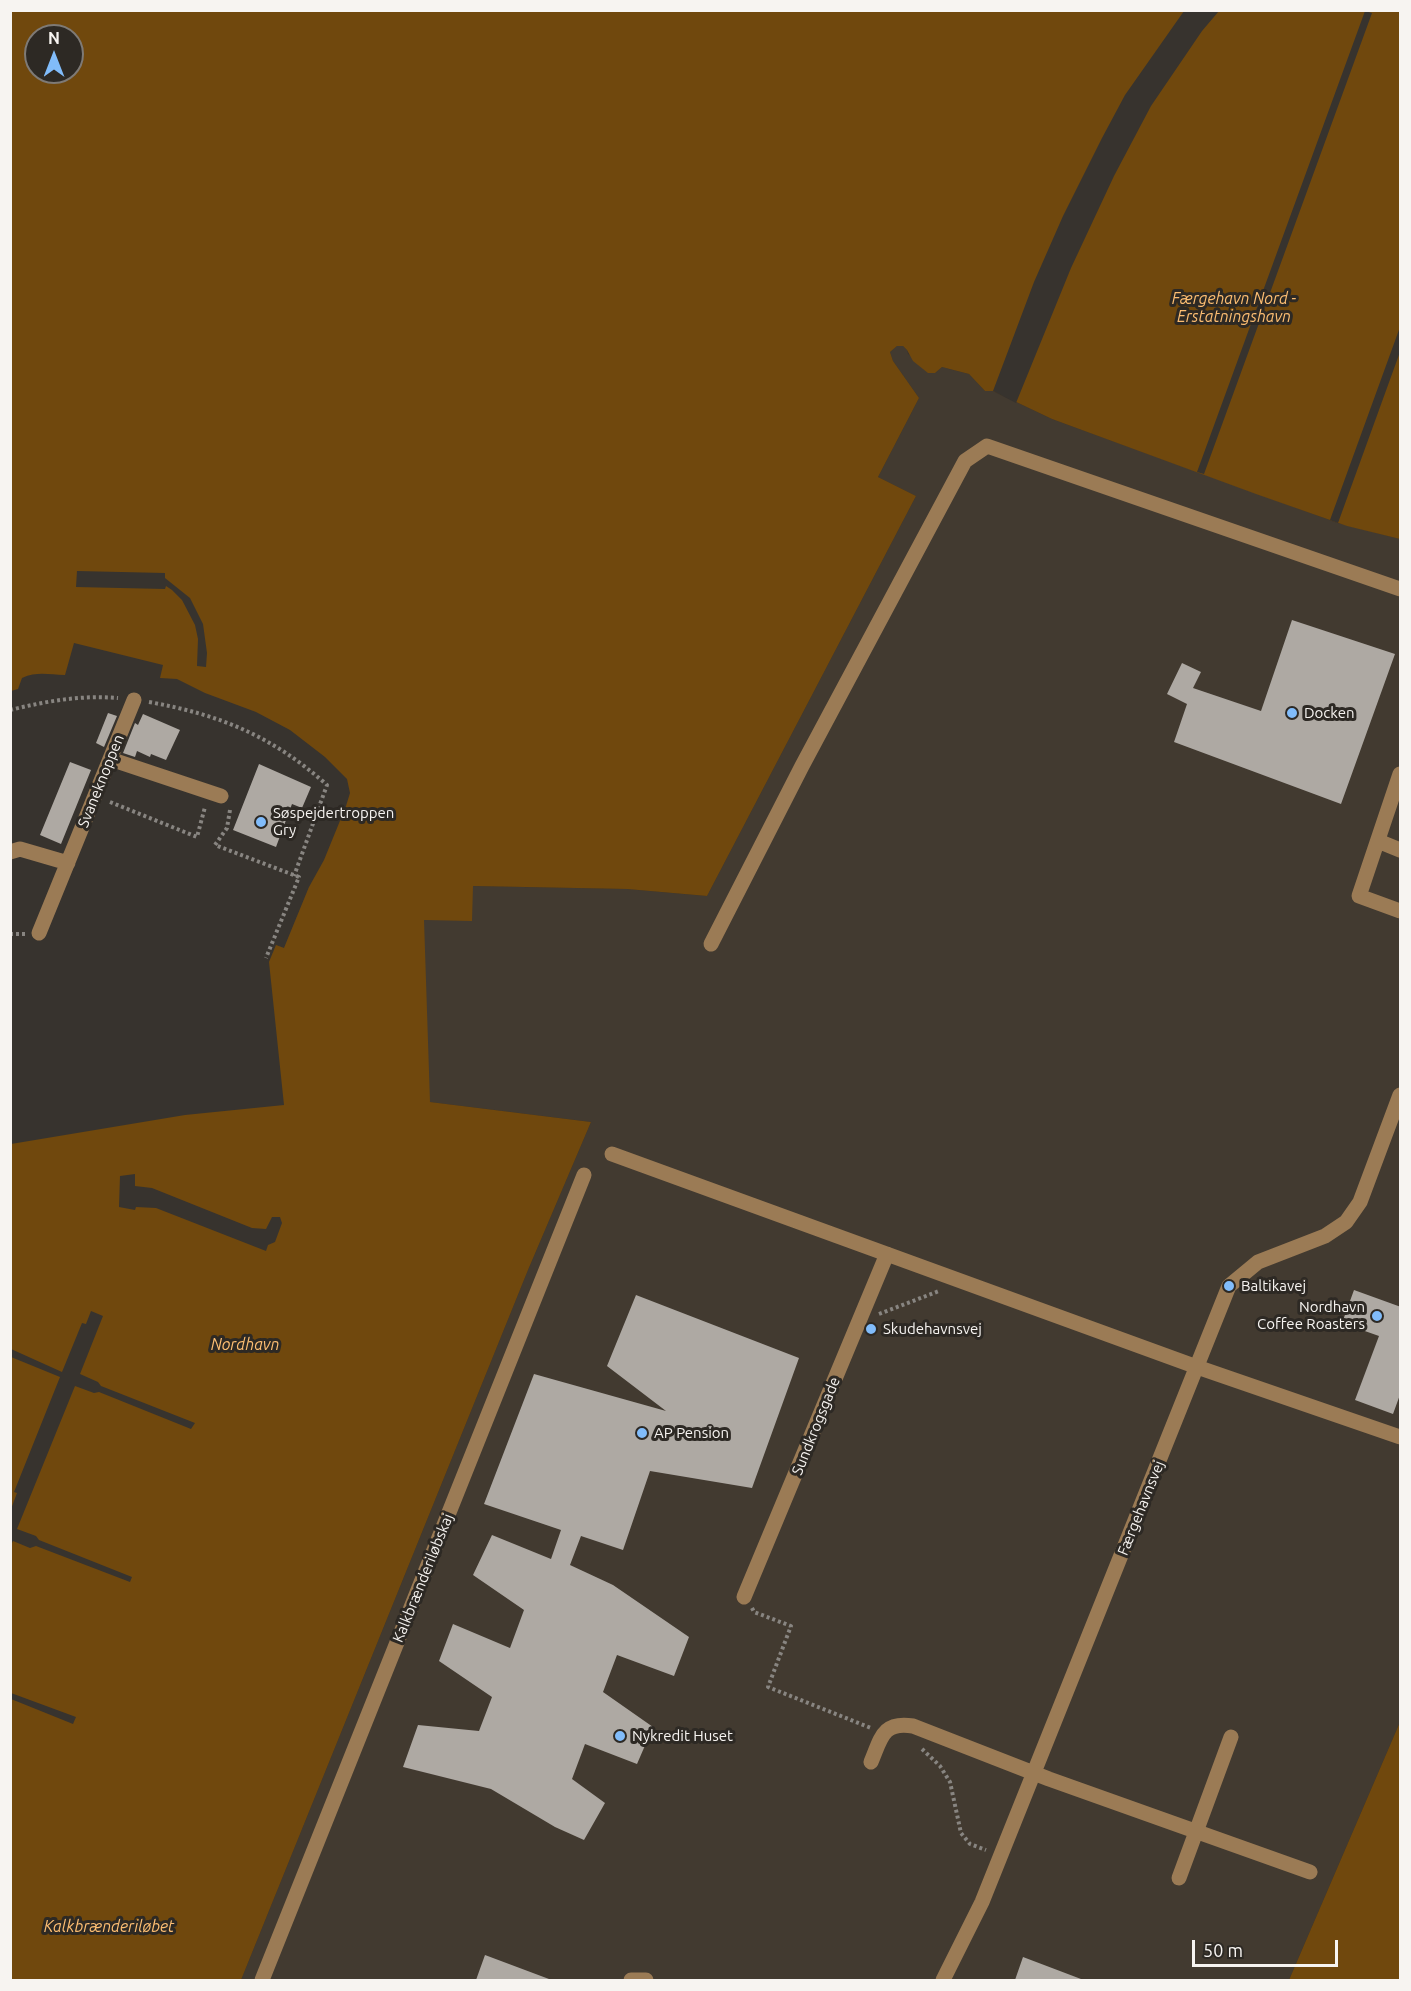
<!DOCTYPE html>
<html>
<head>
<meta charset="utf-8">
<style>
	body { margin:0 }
	#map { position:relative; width:1411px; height:1991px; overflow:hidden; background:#37332e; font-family:Ubuntu,sans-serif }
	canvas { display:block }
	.frame { position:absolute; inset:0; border:12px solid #f7f4f1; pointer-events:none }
	.north { position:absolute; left:24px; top:24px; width:60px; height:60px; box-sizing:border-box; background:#2d2924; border:2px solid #7e7a76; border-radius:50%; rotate:0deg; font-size:16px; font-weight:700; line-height:24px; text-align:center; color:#f7f4f1 }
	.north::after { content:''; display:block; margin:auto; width:21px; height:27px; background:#81bcfa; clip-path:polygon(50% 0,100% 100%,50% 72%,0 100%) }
	.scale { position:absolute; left:1192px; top:1940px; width:146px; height:27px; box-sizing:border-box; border:3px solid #f7f4f1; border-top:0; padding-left:8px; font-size:18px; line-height:21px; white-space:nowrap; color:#f7f4f1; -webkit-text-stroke:4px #2d2924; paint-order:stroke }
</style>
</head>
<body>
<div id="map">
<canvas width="1411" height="1991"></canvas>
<div class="frame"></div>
<div class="north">N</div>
<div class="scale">50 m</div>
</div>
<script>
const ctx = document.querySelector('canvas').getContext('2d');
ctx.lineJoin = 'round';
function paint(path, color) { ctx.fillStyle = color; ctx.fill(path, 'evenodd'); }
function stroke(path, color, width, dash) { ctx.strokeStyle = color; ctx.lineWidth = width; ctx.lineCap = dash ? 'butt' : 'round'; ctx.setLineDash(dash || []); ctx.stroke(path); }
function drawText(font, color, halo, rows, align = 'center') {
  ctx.font = font + ' Ubuntu,sans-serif'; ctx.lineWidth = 6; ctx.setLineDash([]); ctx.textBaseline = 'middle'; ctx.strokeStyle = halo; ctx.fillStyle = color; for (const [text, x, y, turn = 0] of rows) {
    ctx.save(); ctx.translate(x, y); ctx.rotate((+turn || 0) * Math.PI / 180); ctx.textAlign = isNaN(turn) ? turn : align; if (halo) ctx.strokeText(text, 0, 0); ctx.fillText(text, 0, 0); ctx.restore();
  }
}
const built = new Path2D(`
	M897,346h6l4,4 1,4 27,19 7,-6 27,7 16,17h8l59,28 286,104 62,16v1183l-111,258h-1048l287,-710 63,-148 -161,-20 -161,-140 7,-17 8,3 25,-61 163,-1 155,3 80,7 209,-400 -38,-19 41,-79 -26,-37 -3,-9z`);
const water = new Path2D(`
	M11,11h1389v528l-53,-13 -91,-32 -204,-75 -59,-28h-8l-16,-17 -27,-7 -7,6h-7l-15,-12 -6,-11 -4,-4h-6l-7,6 3,9 26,37 -41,79 38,19 -209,400 -80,-7 -154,-3 -1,35 -48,-1 6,182 161,20 -63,148 -287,710h-230v-836l174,-29 99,-10 -15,-143 7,-17 8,3 25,-61 15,-27 22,-54 4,-13 -3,-14 -22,-22 -35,-27 -34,-18 -51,-19 -28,-14 -17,-1 3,-13 -89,-22 -9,32c-16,0 -27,-4 -43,3l-4,11 -7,2zM36,36h36v36h-36z
	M1400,1722v258h-111z`);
const pier = new Path2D(`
	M1184,11h35l-17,20 -51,75 -37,70 -43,92 -55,135 -23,-12 41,-109 29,-66 39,-78 23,-43z
	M1365,11l7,2 -168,461 -7,-2z
	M1400,327v25l-62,171 -8,-3z
	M77,571l88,2v5l25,20 13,26 4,29 -1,14 -9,-1 1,-27 -3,-14 -13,-25 -10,-10 -6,-4 -1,3 -89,-2z
	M135,1174v12l17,2 100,40 14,1 6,-12h8l2,6 -7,19 -7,3 -2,6 -110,-43 -20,-1 -1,3 -16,-3 1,-31z
	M91,1311l12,5 -23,58 18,8 3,4 94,37 -4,6 -92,-37 -5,1 -19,-7 -58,143 19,7 3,4 93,37 -2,5 -94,-36 -6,2 -17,-7 -2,4v-36l6,-16 -3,-1 46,-115 -49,-20v-8l51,23 20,-49 4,1z
	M11,1693l65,24 -3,7 -62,-25z`);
const building = new Path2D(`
	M1292,620l103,34 -54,150 -167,-62 13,-38 -20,-10 15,-31 19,9 -8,16 68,23z
	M108,713l9,3 -13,31 -8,-4z
	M143,714l37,16 -14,30 -15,-6 -1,3 -13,-6 -2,6 -12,-4 12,-30 3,2z
	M70,762l21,8 -30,74 -21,-9z
	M259,764l52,23 -9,21 -10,-4 -16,43 -43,-17z
	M1354,1290l47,17v85l-8,22 -38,-14 24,-64 -37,-13z
	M636,1295l163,63 -47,130 -102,-17 -27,79 -42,-14 -11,29 43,20 76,52 -15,39 -57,-21 -14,37 50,35 -16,37 -52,-20 -13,35 33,24 -21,37 -29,-13 -64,-38 -88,-22 15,-42 61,6 13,-34 -53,-36 14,-37 57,24 14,-38 -51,-35 19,-40 59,24 10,-29 -77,-26 50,-130 132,37 -59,-45z
	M485,1955l64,24v1h-73z
	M1023,1957l58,22v1h-66z`);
const path = new Path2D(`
	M149,702c72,13 123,34 178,83l-33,91
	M10,710c37,-9 71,-15 108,-12
	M110,802l87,35 8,-30
	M230,810l-3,18 -12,17 84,32 -33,81
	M10,934h15
	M879,1314l60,-23
	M752,1608l2,4 37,14 -23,61 103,41
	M922,1749l18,17 10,16 11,51 9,11 16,6`);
const minor = new Path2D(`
	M110,759l111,37
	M1400,774l-41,122 41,15
	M1378,841l22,9
	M10,852l10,-3 48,14
	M39,933l95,-233
	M711,944l91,-178 163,-305 22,-15 413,143
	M612,1154l585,213 203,70
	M744,1597l143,-343
	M871,1762c10,-23 11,-41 42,-36l136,53 261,93
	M1179,1878l52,-141
	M262,1980l322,-805
	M631,1980h15
	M943,1980l39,-78 247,-616 29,-24 67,-26 21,-14 14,-20 40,-107`);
const markers = [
	[1292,713,6,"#81bcfa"],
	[261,822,6,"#81bcfa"],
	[1229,1286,6,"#81bcfa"],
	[1377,1316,6,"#81bcfa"],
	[871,1329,6,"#81bcfa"],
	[642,1433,6,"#81bcfa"],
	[620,1736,6,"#81bcfa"]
];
const poiNames = [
	["Docken",1304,713],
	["Søspejdertroppen",273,813],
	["Gry",273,830],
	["Baltikavej",1241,1286],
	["Nordhavn",1365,1307,"right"],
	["Coffee Roasters",1365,1324,"right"],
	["Skudehavnsvej",883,1329],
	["AP Pension",654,1433],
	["Nykredit Huset",632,1736]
];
const streetNames = [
	["Svaneknoppen",101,781,-68],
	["Sundkrogsgade",816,1426,-68],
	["Færgehavnsvej",1141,1508,-68],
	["Kalkbrænderiløbskaj",423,1578,-68]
];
const waterNames = [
	["Færgehavn Nord -",1234,299],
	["Erstatningshavn",1234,317],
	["Nordhavn",245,1345],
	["Kalkbrænderiløbet",109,1927]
];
paint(built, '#423a30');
paint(water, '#70480d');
paint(pier, '#37332e');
paint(building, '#aea9a3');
stroke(path, '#888581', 4, [3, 3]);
stroke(minor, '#9b7b55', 15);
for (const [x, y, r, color] of markers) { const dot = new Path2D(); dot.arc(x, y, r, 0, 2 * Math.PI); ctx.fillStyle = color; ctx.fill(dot); stroke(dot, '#2d2924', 2); }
drawText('15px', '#f7f4f1', '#2d2924', poiNames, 'left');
drawText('15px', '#f7f4f1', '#2d2924', streetNames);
drawText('italic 16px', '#fdbe72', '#2d2924', waterNames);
</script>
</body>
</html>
